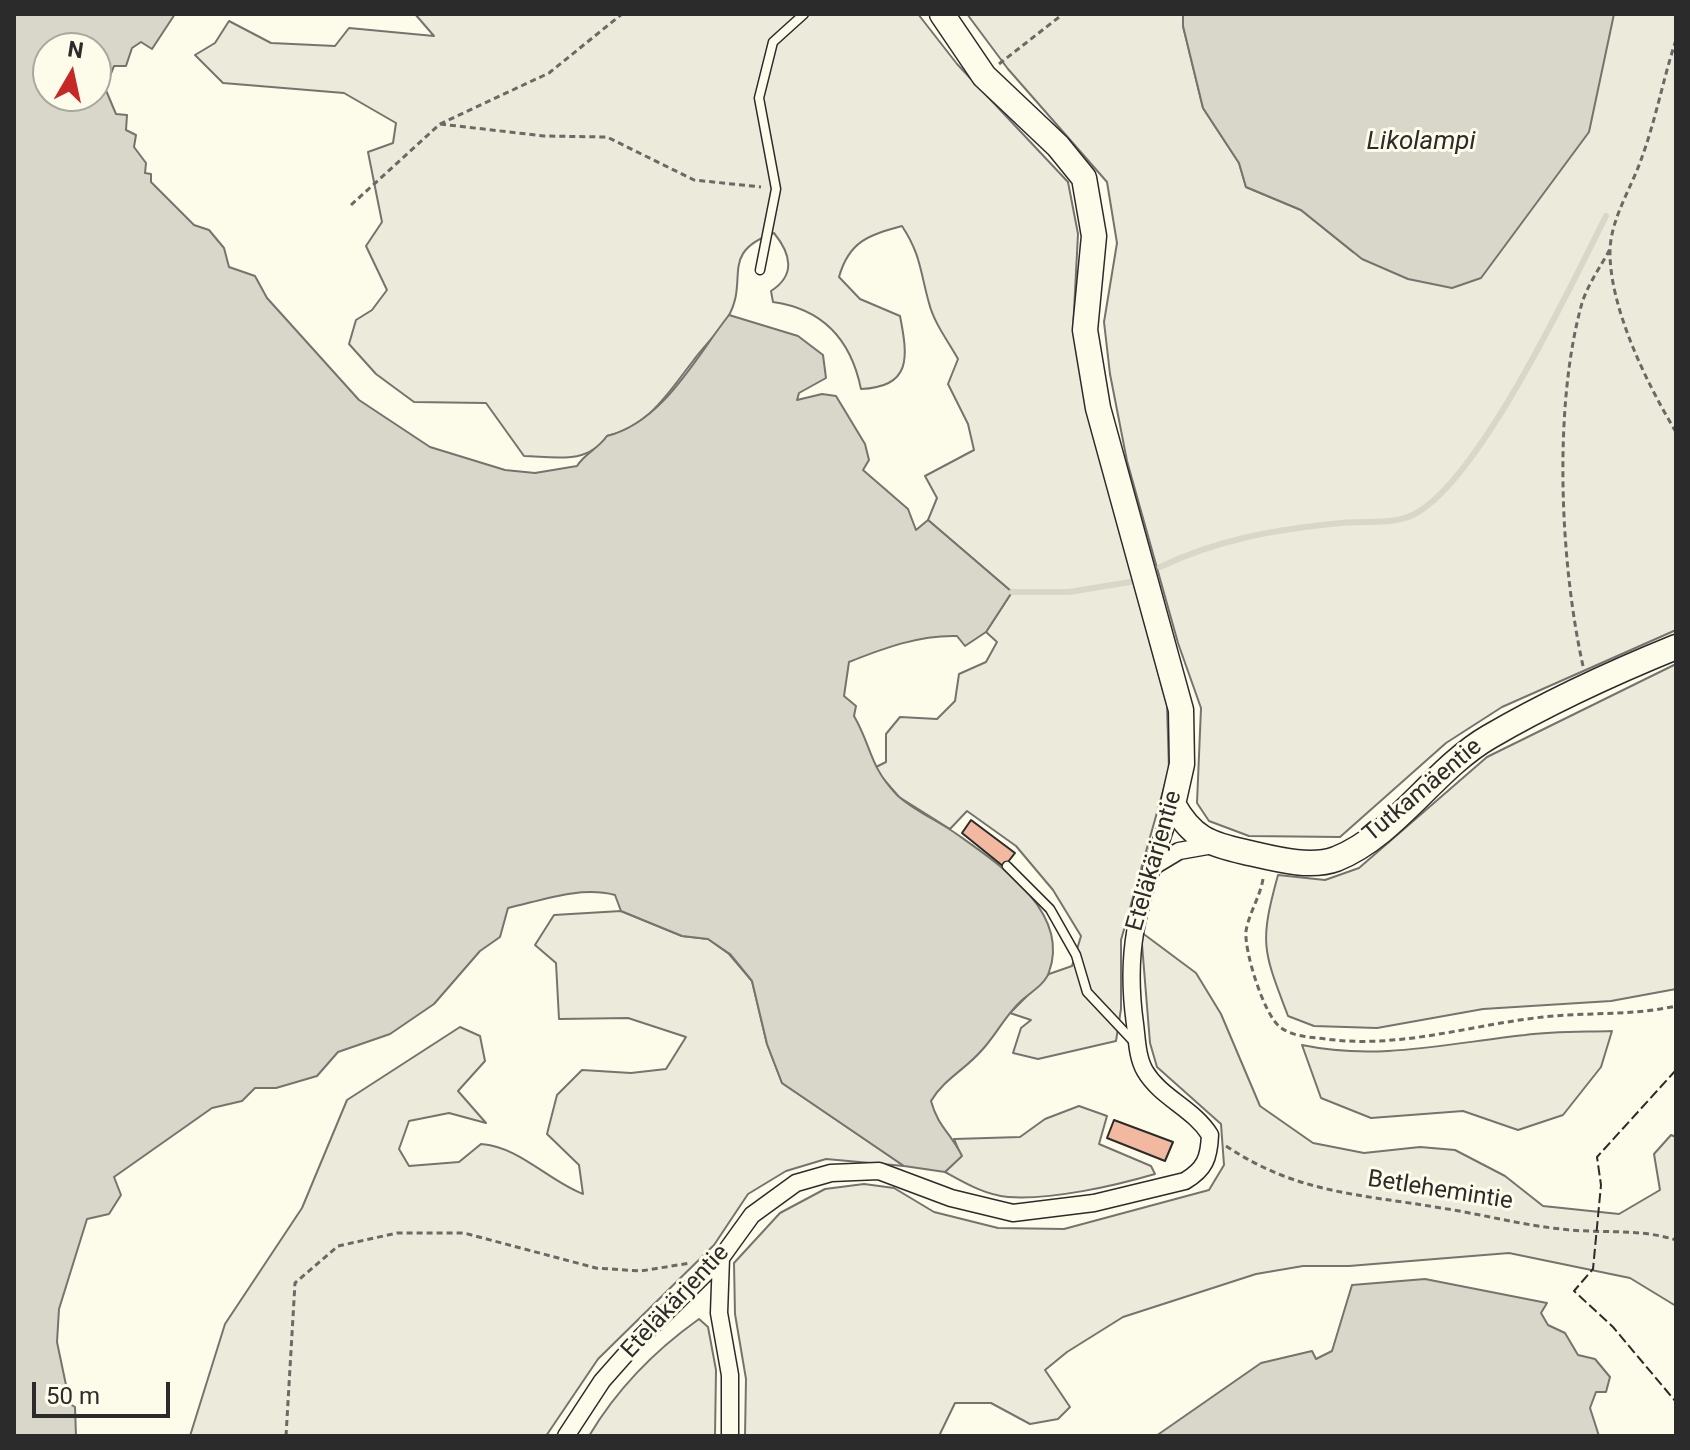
<!DOCTYPE html>
<html>
<head>
<meta charset="utf-8">
<style>
	body { margin:0 }
	#map { position:relative; width:1690px; height:1450px; overflow:hidden; background:#fdfbea; font-family:Roboto,sans-serif }
	canvas { display:block }
	.frame { position:absolute; inset:0; border:16px solid #2b2b2b; pointer-events:none }
	.north { position:absolute; left:32px; top:32px; width:80px; height:80px; box-sizing:border-box; background:#fdfbea; border:2px solid #a9a89e; border-radius:50%; rotate:9deg; font-size:22px; font-weight:700; line-height:32px; text-align:center; color:#2b2b2b }
	.north::after { content:''; display:block; margin:auto; width:28px; height:36px; background:#c62828; clip-path:polygon(50% 0,100% 100%,50% 72%,0 100%) }
	.scale { position:absolute; left:32px; top:1382px; width:138px; height:36px; box-sizing:border-box; border:4px solid #2b2b2b; border-top:0; padding-left:10px; font-size:24px; line-height:28px; white-space:nowrap; color:#2b2b2b; -webkit-text-stroke:6px #fdfbea; paint-order:stroke }
</style>
</head>
<body>
<div id="map">
<canvas width="1690" height="1450"></canvas>
<div class="frame"></div>
<div class="north">N</div>
<div class="scale">50 m</div>
</div>
<script>
const ctx = document.querySelector('canvas').getContext('2d');
ctx.lineJoin = 'round';
function paint(path, color) { ctx.fillStyle = color; ctx.fill(path, 'evenodd'); }
function stroke(path, color, width, dash) { ctx.strokeStyle = color; ctx.lineWidth = width; ctx.lineCap = dash ? 'butt' : 'round'; ctx.setLineDash(dash || []); ctx.stroke(path); }
function drawText(font, color, halo, rows, align = 'center') {
  ctx.font = font + ' Roboto,sans-serif'; ctx.lineWidth = 6; ctx.setLineDash([]); ctx.textBaseline = 'middle'; ctx.strokeStyle = halo; ctx.fillStyle = color; for (const [text, x, y, turn = 0] of rows) {
    ctx.save(); ctx.translate(x, y); ctx.rotate((+turn || 0) * Math.PI / 180); ctx.textAlign = isNaN(turn) ? turn : align; if (halo) ctx.strokeText(text, 0, 0); ctx.fillText(text, 0, 0); ctx.restore();
  }
}
const green = new Path2D(`
	M415,14h503l39,50 111,118 10,52 -5,96 16,89 78,286 2,65 -48,170v69l-5,32 -78,18 -25,-6 8,-25 10,-8 -21,-7 39,-39 23,-8 9,-30 -28,-46 -37,-44 -49,-35 -17,18 -51,-32 -25,-29 12,-6v-28l14,-17 37,2 18,-18 4,-27 27,-12 11,-20 -11,-10 26,-40 -84,-72 9,-22 -12,-22 49,-26 -6,-26 -20,-40 10,-25c-10,-18 -24,-36 -29,-56 -9,-32 -8,-48 -27,-77 -33,9 -53,15 -63,51l21,22 40,17c8,41 12,71 -39,73 -10,-49 -38,-80 -88,-87l-2,-11c25,-16 20,-37 3,-58 -56,20 -24,46 -46,84 -9,15 -24,29 -35,44 -25,32 -44,65 -86,75 -20,29 -51,21 -83,20l-38,-53 -72,-1 -38,-28 -27,-30 7,-24 16,-10 15,-20 -21,-44 16,-24 -14,-70 25,-9 3,-20 -52,-30 -121,-10 -28,-28 20,-12 14,-22 42,22 64,3 14,-18 85,8z
	M967,14h216v12l20,82 36,55 7,24 55,23 52,42 156,-238h167v616l-174,77 -56,36 -106,94 -91,-1 -40,-15 -12,-18 4,-95 -23,-65 -51,-182 -17,-87 -6,-52 13,-79 -10,-61 -99,-113z
	M1676,664v325l-65,12 -128,8 -106,19 -63,-2 -26,-10c-25,-66 -29,-72 -10,-141l47,5 34,-12 128,-111z
	M621,911l61,25 26,3 21,15 23,27 15,63 15,39 122,83 -78,-7 -40,12 -38,23 -34,51 -116,114 -52,77h-356l35,-112 77,-116 45,-108 113,-73 20,9 5,25 -27,30 28,32 -37,-10 -40,8 -10,28 10,17 50,-4 22,-18c39,3 66,36 102,50l-4,-29 -32,-31 10,-39 25,-25 49,3 35,-4 20,-32 -58,-19 -69,1 -3,-56 -21,-18 19,-30z
	M1141,932l55,41 25,41 39,92 53,37 51,10 56,-6 35,3 50,26 38,30 76,8 41,-24 -6,-36 17,-19 5,2v169l-46,-28 -121,-25 -160,13h-46l-47,8 -133,43 -56,35 -22,18 25,37 -12,12 -28,5 -39,-21h-36l-16,33h-194l1,-57 -11,-65 -1,-51 46,-50 45,-24 39,-5 30,4 40,24 64,16 66,1 145,-39 15,-25 -3,-41 -64,-57 -7,-24z
	M1612,1031l-11,36 -38,48 -45,15 -55,-19 -92,7 -50,-20 -19,-53c76,16 148,-2 223,-10 29,-4 59,-3 87,-4z
	M1079,1106l28,10 -8,28 52,22 4,8c-41,12 -103,26 -147,23 -23,-2 -43,-14 -63,-25l16,-16 -7,-17 66,-2 25,-18z
	M699,1319l9,8 8,43 -1,66h-126c28,-47 65,-85 110,-117z`);
const water = new Path2D(`
	M14,14h161l-23,35 -11,-7 -9,6 -6,18h-12l-9,22 11,26 11,1 -1,15 10,5 -2,12 12,16 -1,10 6,1v8l43,43 15,5 15,18 5,19 26,9 12,22 92,102 71,47 75,23 30,3 42,-7c8,-13 21,-17 30,-30 56,-14 88,-78 122,-121l69,21 25,19 3,23 -27,15 -2,7 25,-6 14,2 29,48 4,16 -6,10 45,39 8,21 12,-10 84,72 -26,40 -21,14 -8,-10c-38,-1 -73,12 -108,26l-5,34 12,10 -2,10c18,31 15,50 43,79 17,16 42,26 61,40 41,29 113,77 91,137 -4,13 -20,21 -29,30 -15,14 -24,33 -38,48 -16,19 -38,29 -51,51 7,26 20,32 31,55l-17,16 -41,-6 -122,-83 -15,-39 -15,-63 -22,-27 -22,-15 -26,-3 -61,-25 -6,-16c-35,-9 -72,5 -107,13l-8,29 -20,14 -46,53 -44,30 -52,18 -21,24 -41,12h-21l-13,13 -30,7 -98,69 7,18 -12,19 -22,5 -28,90 -2,33 13,62 5,3 1,29h-62zM48,48h48v48h-48z
	M1183,14h431l-25,118 -108,146 -29,10 -44,-9 -46,-20 -61,-49 -55,-23 -7,-24 -36,-55 -20,-82z
	M1425,1279l122,24 -6,10 7,12 17,8 13,22 17,4 15,18 -4,15h-10l-6,16 9,28h-443l105,-73 51,-12 4,8 16,-8 20,-66z`);
const stream = new Path2D(`
	M1160,567c59,-28 117,-38 182,-44 20,-2 48,1 66,-6 67,-25 164,-234 198,-301
	M1012,592h57l61,-10`);
const building = new Path2D(`
	M971,820l44,33 -11,14 -42,-34z
	M1114,1120l59,22 -8,19 -58,-23z`);
const path = new Path2D(`
	M1676,40c-13,39 -20,79 -34,117 -10,30 -31,61 -32,93 -1,57 37,134 66,182
	M999,64l64,-50
	M440,124l104,12 63,1 87,43 67,7
	M351,205l89,-81 109,-51 73,-59
	M1583,666c-23,-104 -30,-260 -1,-363 6,-19 19,-37 28,-54
	M1263,879c-3,18 -14,34 -17,52 -2,20 18,84 34,96 13,10 30,10 46,12 74,10 144,-14 217,-22 44,-5 89,-1 133,-11
	M1226,1146c72,48 134,48 215,62 40,6 80,17 120,21 39,5 78,-1 115,11
	M286,1436l9,-153 43,-37 59,-13h67l132,35 45,3 49,-8`);
const lane = new Path2D(`
	M760,270l16,-81 -17,-91 14,-56 31,-28
	M1007,866l43,43 26,46 11,37 47,50`);
const street = new Path2D(`
	M1154,866l25,-15 34,-6
	M721,1258l-2,55 11,62v61
	M566,1436l36,-55 38,-43 81,-80 31,-43 44,-32 35,-10 48,-2 72,27 62,15 81,-10 91,-22c20,-12 24,-23 25,-46 -17,-27 -49,-37 -65,-64 -8,-14 -8,-32 -10,-47 -13,-92 12,-135 38,-220`);
const secondary = new Path2D(`
	M942,14l42,62 74,70 26,32 10,58 -9,94 13,78 83,302 1,54 -9,40c19,34 36,40 72,48 27,6 64,17 91,7 60,-24 98,-90 153,-122 60,-35 123,-64 187,-90`);
const fence = new Path2D(`
	M1676,1070l-79,87 4,28 -8,84 -19,22 39,36 63,75`);
const streetNames = [
	["Tutkamäentie",1423,791,-40],
	["Eteläkärjentie",1155,861,-74],
	["Betlehemintie",1440,1191,9],
	["Eteläkärjentie",676,1302,-47]
];
const waterNames = [
	["Likolampi",1421,142]
];
paint(green, '#ecebdb');
stroke(green, '#74746e', 2);
paint(water, '#d8d7c9');
stroke(water, '#74746e', 2);
stroke(stream, '#d8d7c9', 6);
paint(building, '#f2b8a0');
stroke(building, '#2b2b2b', 2);
stroke(lane, '#2b2b2b', 11);
stroke(street, '#2b2b2b', 19);
stroke(secondary, '#2b2b2b', 27);
stroke(path, '#6a6964', 3, [6, 4]);
stroke(lane, '#fdfbea', 8);
stroke(street, '#fdfbea', 16);
stroke(secondary, '#fdfbea', 24);
stroke(fence, '#2b2b2b', 2, [10, 4]);
drawText('24px', '#2b2b2b', '#fdfbea', streetNames);
drawText('italic 26px', '#2b2b2b', '#fdfbea', waterNames);
</script>
</body>
</html>
